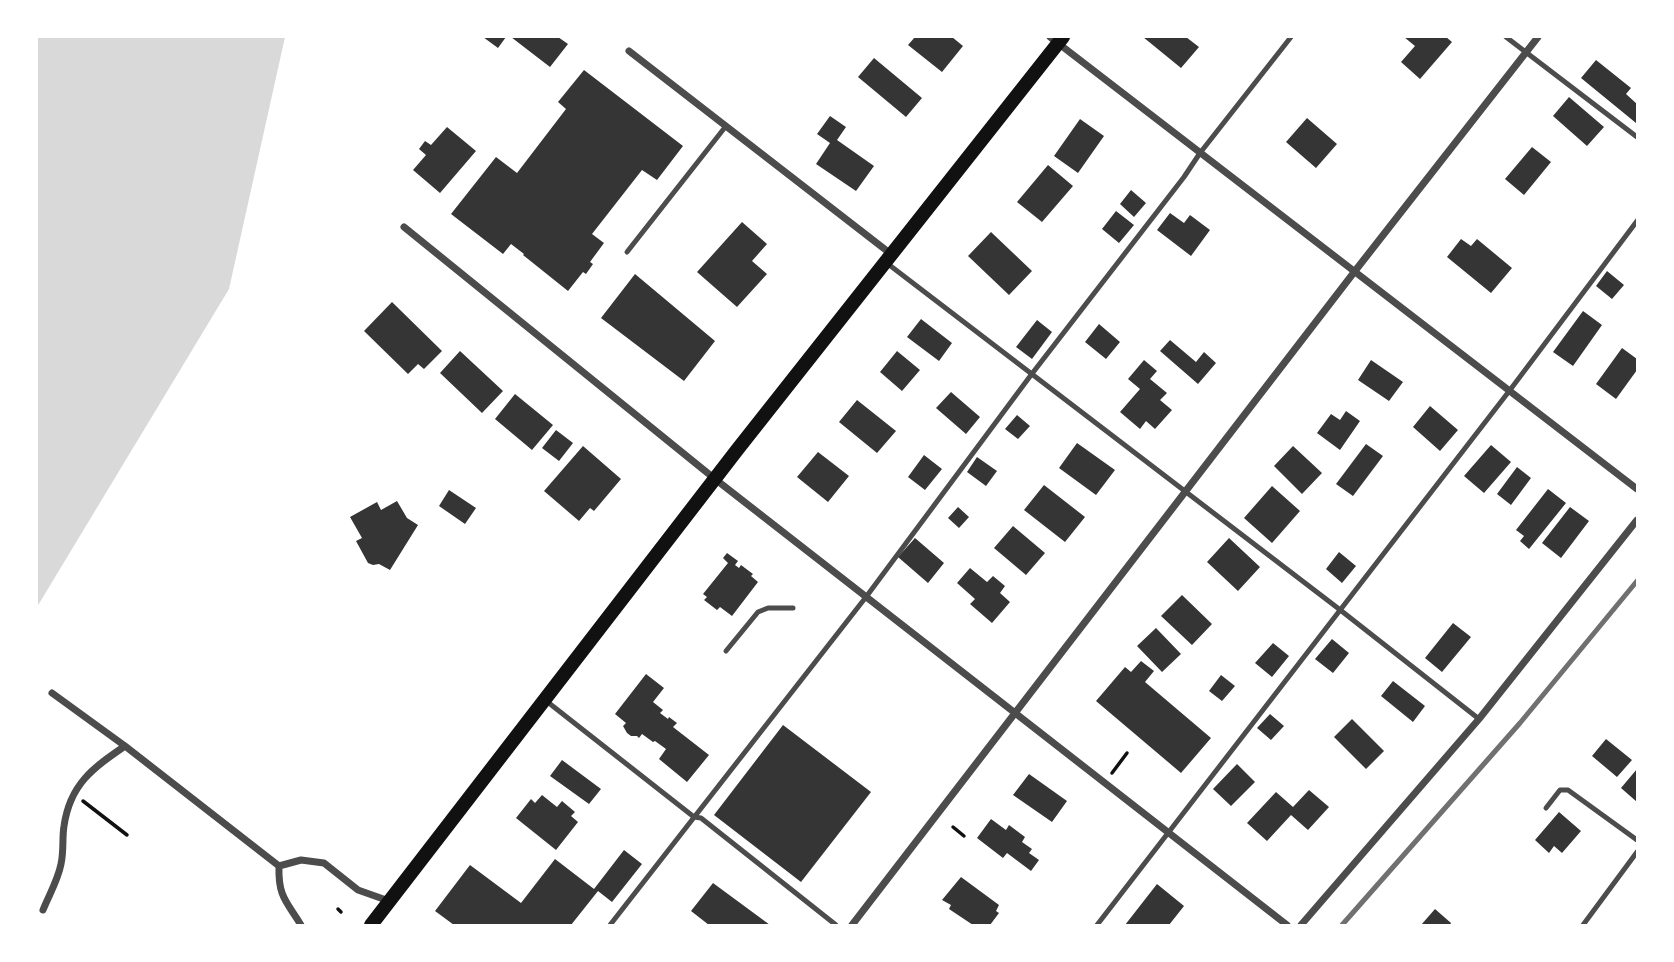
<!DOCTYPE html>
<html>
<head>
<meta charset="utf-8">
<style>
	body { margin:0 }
	#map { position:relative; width:1674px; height:962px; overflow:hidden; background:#fff; font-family:"Work Sans",sans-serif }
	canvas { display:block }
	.frame { position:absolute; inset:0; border:38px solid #fff; pointer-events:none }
</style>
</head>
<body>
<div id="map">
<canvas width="1674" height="962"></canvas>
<div class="frame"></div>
</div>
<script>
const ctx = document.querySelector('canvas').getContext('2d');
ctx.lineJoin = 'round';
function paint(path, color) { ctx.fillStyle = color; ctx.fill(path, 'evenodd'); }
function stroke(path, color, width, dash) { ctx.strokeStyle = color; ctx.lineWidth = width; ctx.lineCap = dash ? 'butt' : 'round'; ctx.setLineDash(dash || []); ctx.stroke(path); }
const water = new Path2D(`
	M37,37h248l-56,252 -192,318z`);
const building = new Path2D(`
	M483,37h23l-8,11z
	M511,37h47l10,7 -18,23z
	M915,37h37l11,9 -21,26 -34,-27z
	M1143,37h43l13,10 -18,21z
	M1404,37h42l6,5 -32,37 -19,-17 14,-16z
	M874,58l48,40 -16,19 -48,-40z
	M1596,60l35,28 -5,6 11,10v17l-1,2 -55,-45z
	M584,70l99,76 -26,34 -15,-10 -50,64 12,9 -14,19 3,2 -7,10 -3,-2 -15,19 -45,-36 1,-1 -13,-10 -8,10 -52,-40 45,-57 21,16 49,-64 -8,-7z
	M1569,97l35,30 -17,19 -34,-30z
	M830,116l16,11 -9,13 37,26 -18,25 -40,-27 14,-21 -13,-9z
	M1307,118l30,26 -21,24 -30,-26z
	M1080,119l24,17 -26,37 -24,-17z
	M447,127l29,24 -36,42 -27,-23 13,-15 -7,-6 6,-8 6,4z
	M1532,147l19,15 -27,33 -19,-16z
	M1048,165l25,21 -31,36 -25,-20z
	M1131,190l15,13 -12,14 -14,-13z
	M1116,211l18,14 -15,18 -17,-14z
	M1170,213l14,10 6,-8 20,15 -19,26 -34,-26z
	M742,222l25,22 -15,17 15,13 -30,33 -40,-35z
	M991,232l41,39 -23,24 -41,-39z
	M1461,239l10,7 6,-7 35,29 -21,25 -44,-36z
	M1607,271l17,14 -12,14 -16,-13z
	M635,274l80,67 -31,40 -83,-63z
	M392,302l50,49 -18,18 -6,-5 -10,10 -44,-43z
	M1583,311l19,14 -29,41 -20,-14z
	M921,319l31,24 -13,18 -32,-24z
	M1037,320l15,12 -20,27 -16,-12z
	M1099,324l21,18 -14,17 -21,-17z
	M1170,340l26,22 8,-10 12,11 -18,21 -38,-33z
	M1622,348l15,11v11l-21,29 -20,-15z
	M460,351l43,40 -21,22 -42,-40z
	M897,351l23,19 -18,21 -22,-19z
	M1144,360l13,11 -7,8 17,14 -7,7 12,10 -17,19 -9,-8 -6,8 -20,-17 20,-23 -12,-10z
	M1371,360l32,22 -14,19 -31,-21z
	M951,392l29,25 -14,17 -30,-26z
	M515,394l38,31 -21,25 -37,-31z
	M857,400l39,31 -19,22 -38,-31z
	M1430,406l28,24 -18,21 -27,-24z
	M1346,411l14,10 -20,29 -23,-17 14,-19 9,6z
	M1017,415l13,11 -12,13 -13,-10z
	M556,430l17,13 -14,18 -17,-13z
	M1077,443l38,27 -19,25 -37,-27z
	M1366,444l17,12 -30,40 -17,-12z
	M1491,445l20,17 -27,31 -20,-17z
	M583,446l38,33 -27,32 -4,-3 -11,13 -35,-30z
	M1293,446l29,27 -20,21 -28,-28z
	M818,452l31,24 -21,26 -31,-25z
	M924,455l18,14 -17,21 -17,-13z
	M977,457l20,14 -11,15 -19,-14z
	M1517,467l14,11 -20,27 -14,-11z
	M1044,485l41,32 -20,25 -41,-32z
	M1272,486l28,25 -28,32 -28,-25z
	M1548,489l18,14 -37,46 -9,-8 4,-5 -8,-6z
	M449,490l27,18 -11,16 -26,-18z
	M397,501l10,17 11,7 -28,45 -11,-6 -6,1 -5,-2 -12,-22 6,-3 -12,-21 27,-15 4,8z
	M958,507l11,10 -10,11 -11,-10z
	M1570,507l19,14 -28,37 -19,-15z
	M1013,526l32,27 -19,22 -32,-27z
	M915,538l29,25 -16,20 -30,-26z
	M1229,538l31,29 -22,24 -31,-29z
	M1339,552l17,14 -14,17 -16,-14z
	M727,553l11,8 -3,4 4,3 2,-3 12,9 -2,2 7,6 -26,34 -12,-9 -3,3 -13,-10 3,-3 -4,-3 25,-31 -5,-5z
	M970,568l17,14 6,-6 12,10 -5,7 10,9 -18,21 -22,-19 5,-5 -18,-16z
	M1182,595l30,29 -20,21 -31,-29z
	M1453,623l18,14 -29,35 -17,-14z
	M1156,628l25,26 -19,18 -25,-26z
	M1332,639l17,14 -16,20 -18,-14z
	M1273,643l16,13 -17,21 -17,-14z
	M1141,661l13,10 -9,11 66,56 -30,35 -85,-72 29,-34 6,5z
	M646,674l18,14 -11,14 10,8 -3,3 8,6 1,-2 8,6 -4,4 36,28 -22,27 -28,-23 7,-10 -11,-8 -2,1 -11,-8 -3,4 -2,-2h-6l-4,-3 -4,-7 3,-3 -11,-9z
	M1221,675l14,11 -13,15 -13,-10z
	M1393,681l32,25 -12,16 -32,-26z
	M1270,714l14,12 -13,14 -14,-12z
	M1352,719l32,32 -18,18 -32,-32z
	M783,725l88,67 -70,90 -87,-67z
	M1606,739l26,21 -15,17 -25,-21z
	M562,760l39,29 -12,15 -39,-28z
	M1237,764l18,18 -24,24 -18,-17z
	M1637,769v33l-16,-14z
	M1029,774l38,27 -15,21 -39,-27z
	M1309,790l20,17 -21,23 -17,-15 -24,26 -20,-18 29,-31 17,15z
	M542,795l15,12 5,-6 13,11 -4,4 7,6 -22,28 -40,-32 15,-19 4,4z
	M1559,812l22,19 -19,22 -8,-7 -5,7 -14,-13z
	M991,819l15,11 3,-5 16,12 -3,5 10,7 -3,4 10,7 -8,11 -24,-18 -4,5 -26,-20z
	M624,850l18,14 -30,38 -14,-11 -27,34h-117l-19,-14 35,-46 51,38 34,-44 39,30z
	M961,877l38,28 -3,6 3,2 -9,12h-17l-24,-16 2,-4 -9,-5z
	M713,883l57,42h-61l-18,-14z
	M1157,884l27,22 -15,19h-44z
	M1435,909l16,14 -1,2h-29z`);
const path = new Path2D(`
	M1112,773l15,-20
	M83,801l44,34
	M953,827l11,9
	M338,909l3,3`);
const service = new Path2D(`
	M1506,37l131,100
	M627,252l99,-126
	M888,264l451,345 140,110
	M726,651l32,-39 10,-4h25
	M545,700l149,117 7,1 135,107
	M1546,808l14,-18h8l69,50
	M610,925l256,-328 165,-222 153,-198 16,-24 91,-116
	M1097,925l413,-535 127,-169
	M1583,925l54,-73`);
const minor = new Path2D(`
	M1050,37l587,452
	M629,51l262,203
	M404,227l311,252 572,446
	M52,693l73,53 154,120
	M279,866l22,-6 23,3 34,27 31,11
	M279,866c-1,30 7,35 22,59
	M43,910c6,-15 15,-30 18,-46 3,-13 1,-26 3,-38 6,-42 29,-58 61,-80
	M852,925l503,-654 183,-234
	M1301,925l178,-206 158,-199`);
const secondary = new Path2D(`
	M371,925l366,-475 326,-413`);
const rail = new Path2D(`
	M1342,925l178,-202 117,-142`);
paint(water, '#d9d9d9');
paint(building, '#353535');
stroke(path, '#111', 3.5);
stroke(service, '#4c4c4c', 5);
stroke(minor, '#4c4c4c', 7);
stroke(secondary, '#111', 14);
stroke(rail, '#707070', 5);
</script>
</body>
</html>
